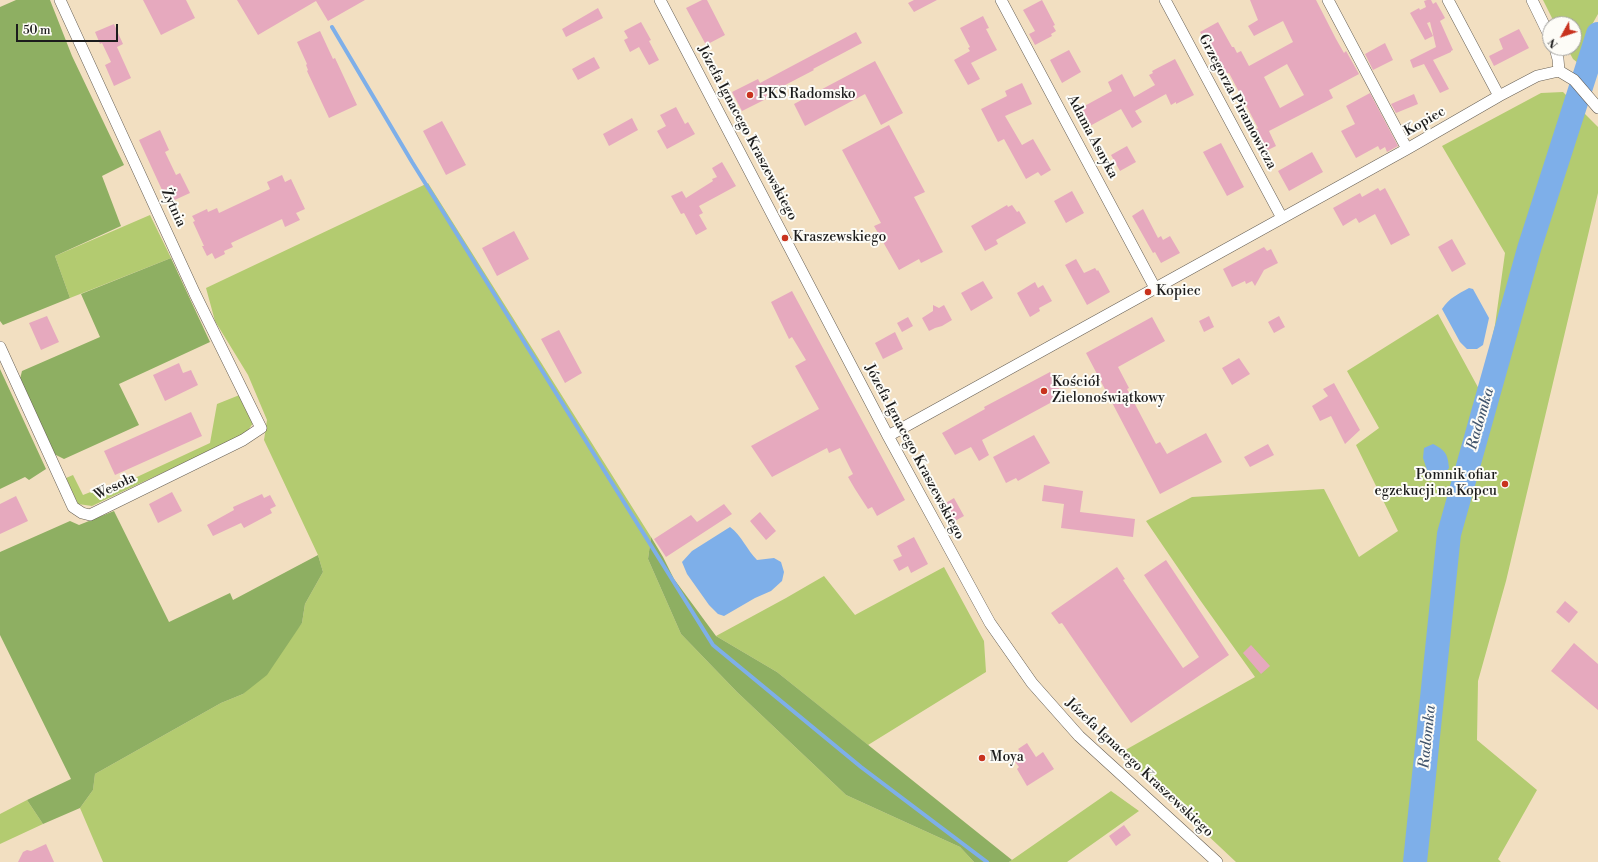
<!DOCTYPE html>
<html>
<head>
<meta charset="utf-8">
<style>
	body { margin:0 }
	#map { position:relative; width:1598px; height:862px; overflow:hidden; background:#f2dfc1; font-family:"Libre Bodoni",serif }
	canvas { display:block }
	.north { position:absolute; left:1542px; top:16px; width:40px; height:40px; box-sizing:border-box; background:#fdfcf7; border:1px solid #a3a29f; border-radius:50%; rotate:230deg; font-size:11px; font-weight:700; line-height:16px; text-align:center; color:#1c1c1c }
	.north::after { content:''; display:block; margin:auto; width:14px; height:18px; background:#c8321e; clip-path:polygon(50% 0,100% 100%,50% 72%,0 100%) }
	.scale { position:absolute; left:16px; top:24px; width:102px; height:18px; box-sizing:border-box; border:2px solid #1c1c1c; border-top:0; padding-left:5px; font-size:12px; line-height:14px; white-space:nowrap; color:#1c1c1c; -webkit-text-stroke:3px #fdfcf7; paint-order:stroke }
</style>
</head>
<body>
<div id="map">
<canvas width="1598" height="862"></canvas>
<div class="north">N</div>
<div class="scale">50 m</div>
</div>
<script>
const ctx = document.querySelector('canvas').getContext('2d');
ctx.lineJoin = 'round';
function paint(path, color) { ctx.fillStyle = color; ctx.fill(path, 'evenodd'); }
function stroke(path, color, width, dash) { ctx.strokeStyle = color; ctx.lineWidth = width; ctx.lineCap = dash ? 'butt' : 'round'; ctx.setLineDash(dash || []); ctx.stroke(path); }
function drawText(font, color, halo, rows, align = 'center') {
  ctx.font = font + ' "Libre Bodoni",serif'; ctx.lineWidth = 4; ctx.setLineDash([]); ctx.textBaseline = 'middle'; ctx.strokeStyle = halo; ctx.fillStyle = color; for (const [text, x, y, turn = 0] of rows) {
    ctx.save(); ctx.translate(x, y); ctx.rotate((+turn || 0) * Math.PI / 180); ctx.textAlign = isNaN(turn) ? turn : align; if (halo) ctx.strokeText(text, 0, 0); ctx.fillText(text, 0, 0); ctx.restore();
  }
}
const green = new Path2D(`
	M1543,0h55v14l-9,16 -11,33 -5,-4 -6,-11h7v-24h-19z
	M1563,92l35,35v66l-92,388 -28,100 -1,59 60,50 -39,69 3,3h-265l-116,-109 135,-76 -55,-77 -54,-79 46,-24 132,-8 35,68 39,-26 -42,-86 23,-17 -32,-57 91,-57 42,77 15,-66 10,-72 -63,-107 99,-53z
	M428,183l223,354 -3,22 33,75 56,58 109,103 114,52 14,15h-871l-23,-54 13,-18 2,-16 126,-71 22,-9 59,-71 3,-19 18,-32 -5,-17 -54,-115 3,-20 -19,-45 -33,-54 -9,-33z
	M150,215l21,43 -101,40 -15,-42z
	M242,394l12,28 -9,12 -153,72 -14,-2 -12,-26 7,-3 10,20 10,-4 3,5 114,-53 7,-39z
	M944,567l40,74 2,31 -118,73 -91,-73 -61,-36 70,-38 38,-22 31,39z
	M1111,791l28,20 -72,51h-58z
	M27,800l16,24 -43,20v-30z`);
const forest = new Path2D(`
	M16,0h34l22,56 52,109 -22,11 19,50 -66,30 15,42 -67,27 -3,-4v-314z
	M171,258l39,84 -91,42 20,41 -75,34 -10,-5 -34,-75 2,-8 78,-34 -19,-43z
	M0,369l46,100 -17,11 -4,-3 -25,12z
	M114,511l55,111 61,-29 3,7 85,-45 5,17 -18,32 -3,19 -35,52 -24,19 -22,9 -126,71 -2,16 -13,18 -37,16 -16,-24 44,-21 -71,-144v-83l70,-31 9,4z
	M651,537l12,20 11,22 42,57 61,36 235,188 -3,2h-35l-14,-15 -114,-52 -109,-103 -56,-58 -33,-75z`);
const water = new Path2D(`
	M1469,288l4,1 16,29 -6,27 -6,4h-10l-7,-7 -18,-33c7,-11 16,-15 27,-21z
	M1433,444c12,6 15,10 16,24l-6,8 -7,2 -8,-5 -5,-15 1,-10z
	M730,527c12,9 17,23 27,33l17,-2 7,4 3,10 -2,9 -11,10 -16,7 -31,18 -6,-2 -9,-9 -22,-31 -5,-12 10,-11z`);
const stream = new Path2D(`
	M332,27l80,135 301,483 148,122 126,95`);
const river = new Path2D(`
	M1415,862l34,-328 80,-285 69,-215`);
const building = new Path2D(`
	M143,0h43l9,18 -34,17z
	M237,0h128l-37,21 -12,-20 -58,34z
	M702,0h5l18,35 -19,10 -20,-37z
	M914,0h23l-23,12 -6,-9z
	M1042,0l13,25 -2,1 3,5 -5,3 1,2 -17,9 -6,-11 6,-3 -12,-21z
	M1250,0h66l20,39 8,14 2,-2 13,23 -30,16 4,8 -64,33 7,15 -10,5 -11,-21 3,-2 -29,-55 -3,1 -26,-42 18,-10 14,25h2l3,6 4,-2 8,15 44,-24 -10,-21 -29,15 -6,-10 10,-6zM1287,64l17,31 -24,13 -16,-31z
	M1427,0h4l2,4 3,-2 9,16 -5,3 13,29 -2,1v1l-18,8 16,29 -9,4 -16,-29 -11,4 -3,-8 26,-13 -6,-25 -3,1 6,13 -8,4 -15,-27 9,-5 1,2 6,-3 -2,-6z
	M598,8l5,10 -37,19 -4,-8z
	M983,16l6,12 -3,1 11,21 -26,13 9,16 -12,6 -14,-25 16,-9 -2,-3 2,-1 -10,-19z
	M641,22l10,18 -2,1 10,19 -10,5 -10,-18 -9,5 -6,-12 4,-2 -4,-7z
	M114,24l9,20 -6,3 14,31 -17,8 -9,-21 6,-3 -9,-19 -2,1 -5,-12z
	M1519,29l10,19 -35,18 -5,-10 14,-7 -4,-10z
	M320,31l13,28 2,-1 22,47 -28,13 -22,-47 1,-1 -2,-5 1,-1 -10,-22z
	M856,32l6,11 -49,26 1,1 -48,25 2,3 -26,13 -10,-19 26,-13 2,4z
	M1385,43l8,17 -20,10 -8,-16z
	M1069,50l12,22 -19,11 -12,-23z
	M594,57l6,11 -22,12 -6,-11z
	M1175,59l19,36 -18,9v-2l-5,3 -5,-11 -31,17 7,11 -10,6 -11,-19 -33,18 -9,-18 33,-18 -4,-9 14,-8 12,23 21,-12 -6,-10 4,-2 -1,-2z
	M875,61l28,52 -22,12 -16,-31 -60,32 -11,-22z
	M1022,83l10,21 -27,12 17,29 11,-6 18,31 -10,6 -3,-4 -12,7 -22,-40 -6,3 -17,-33 26,-13 -2,-5z
	M1370,93l28,53 -11,6 -2,-5 -5,3 -2,-4 -22,12 -15,-27 14,-7 -9,-18z
	M1414,94l4,10 -22,9 -5,-9z
	M676,107l9,17 3,-2 7,12 -28,15 -10,-18 9,-5 -6,-11z
	M632,118l6,12 -29,16 -6,-12z
	M442,121l24,44 -20,10 -23,-44z
	M889,125l36,67 -11,5 29,55 -22,11 -2,-4 -20,11 -25,-44 7,-3 -39,-73z
	M160,130l9,20 -4,2 11,23 4,-2 10,20 -22,10 -29,-63z
	M1221,143l23,44 -17,9 -24,-44z
	M1127,146l9,16 -16,9 -9,-16z
	M1312,152l11,20 -34,19 -11,-20z
	M722,162l14,24 -37,20 4,7 -4,2 8,14 -11,6 -12,-22 -3,1 -10,-18 11,-5 4,7 27,-17 -1,-2 5,-2 -5,-9z
	M282,175l3,7 6,-3 14,30 -9,4 4,7 -15,7 -3,-8 -51,24 2,4 -9,4 1,3 -10,5 -3,-6 -5,3 -5,-10h2l-11,-24 2,-1 -3,-5 15,-7 1,3 9,-4 2,5 51,-24 -3,-7z
	M1378,188l2,3 5,-3 25,47 -19,10 -16,-31 -16,9 -3,-5 -13,8 -10,-18 27,-15 2,4z
	M1072,191l12,22 -18,10 -12,-22z
	M1007,205l1,2 4,-2 5,7 2,-1 7,12 -30,17 2,4 -13,7 -14,-25z
	M1143,209l15,29 3,-2 2,4 7,-4 10,17 -19,10 -6,-11 -2,1 -21,-37z
	M514,231l15,28 -32,17 -15,-28z
	M1452,239l14,25 -14,8 -14,-25z
	M1264,247l3,4 4,-2 7,14 -14,7 -9,16 -3,-5 -6,3 -1,-3 -13,6 -9,-18z
	M1076,259l8,14 11,-5 2,3 1,-1 12,22 -23,13 -22,-40z
	M983,281l10,17 -22,13 -10,-18z
	M1035,282l3,6 5,-3 9,16 -13,7 1,3 -10,6 -13,-24z
	M792,291l113,209 -28,16 -5,-9 -4,2 -13,-20 -7,-12 5,-3 -13,-26 -11,5 -2,-5 -55,29 -21,-31 68,-37 -24,-43 11,-6 -14,-23 -3,2 -18,-37z
	M933,305l6,3 5,-3 8,15 -10,6 -7,2 -6,3 -7,-13 11,-7z
	M47,316l12,26 -18,8 -12,-27z
	M1209,316l5,11 -10,5 -5,-11z
	M1279,316l6,11 -11,6 -6,-11z
	M908,317l5,9 -11,6 -5,-9z
	M1152,317l13,24 -47,26 11,21 -2,1 29,55 4,-2 7,12 39,-21 16,29 -62,32 -74,-141z
	M559,330l23,43 -17,10 -24,-44z
	M895,332l8,17 -20,10 -8,-16z
	M1239,358l11,16 -18,11 -10,-17z
	M179,363l4,10 8,-3 7,15 -33,16 -12,-26z
	M1050,372l13,24 -81,44 7,15 -10,6 -8,-14 -16,8 -13,-22 43,-24 -1,-2z
	M1334,383l26,47 -15,14 -14,-28 -11,5 -8,-15 16,-10 -5,-7z
	M191,412l11,24 -87,39 -11,-24z
	M1034,435l16,28 -32,18 -2,-3 -10,5 -13,-26z
	M1268,444l6,11 -24,12 -6,-10z
	M1044,485l39,6 -3,21 55,7 -2,18 -72,-9 3,-24 -22,-3z
	M172,492l10,19 -24,12 -9,-19z
	M262,494l2,4 6,-3 6,11 -6,3 2,4 -28,15 -3,-5 -28,13 -6,-11 27,-15 -1,-3z
	M16,496l12,25 -28,13v-30z
	M954,498l10,18 -11,6 -9,-18z
	M724,504l8,10 -66,43 -12,-18 37,-24 6,7z
	M760,512l16,19 -10,9 -16,-19z
	M914,537l14,27 -17,9 -3,-7 -9,5 -6,-11 9,-4 -5,-10z
	M1166,560l63,95 -98,68 -69,-100 -3,1 -8,-11 66,-46 8,12 -2,1 60,88 16,-11 -55,-82z
	M1565,601l13,11 -9,11 -13,-11z
	M1574,643l24,21v46l-47,-39z
	M1251,645l19,21 -9,8 -18,-21z
	M1027,743l9,14 7,-5 11,17 -27,17 -10,-17 2,-2 -8,-10 9,-6 -2,-2z
	M1124,825l7,10 -15,11 -7,-10z
	M46,844l8,18h-36l5,-10 4,-2 4,1z`);
const minor = new Path2D(`
	M660,0l228,436 102,187 42,60 47,53 138,126
	M1001,0l154,288
	M1165,0l117,218
	M1328,0l79,149
	M1448,0l51,96
	M1532,0l18,37
	M1555,48l3,11 1,12
	M1559,71l15,9 24,28
	M0,347l73,160 9,6 8,2 153,-75 18,-12 -66,-134 -135,-294
	M888,436l519,-287 92,-53 38,-20 22,-5`);
const markers = [
	[750,95,4,"#c8321e"],
	[785,238,4,"#c8321e"],
	[1148,292,4,"#c8321e"],
	[1044,391,4,"#c8321e"],
	[1505,484,4,"#c8321e"],
	[982,758,4,"#c8321e"]
];
const poiNames = [
	["PKS Radomsko",758,95],
	["Kraszewskiego",793,238],
	["Kopiec",1156,292],
	["Kościół",1052,383],
	["Zielonoświątkowy",1052,399],
	["Pomnik ofiar",1497,476,"right"],
	["egzekucji na Kopcu",1497,492,"right"],
	["Moya",990,758]
];
const streetNames = [
	["Grzegorza Piramowicza",1237,102,62],
	["Kopiec",1425,122,-30],
	["Józefa Ignacego Kraszewskiego",747,133,62],
	["Adama Asnyka",1092,137,62],
	["Żytnia",173,208,65],
	["Józefa Ignacego Kraszewskiego",914,452,62],
	["Wesoła",115,487,-26],
	["Józefa Ignacego Kraszewskiego",1139,768,43]
];
const waterNames = [
	["Radomka",1481,419,-74],
	["Radomka",1428,737,-84]
];
paint(green, '#b3cb70');
paint(forest, '#8eaf62');
paint(water, '#7eafe9');
stroke(stream, '#7eafe9', 4);
stroke(river, '#7eafe9', 24);
paint(building, '#e6a9be');
stroke(minor, '#676056', 12);
stroke(minor, '#fff', 11);
for (const [x, y, r, color] of markers) { const dot = new Path2D(); dot.arc(x, y, r, 0, 2 * Math.PI); ctx.fillStyle = color; ctx.fill(dot); stroke(dot, '#fdfcf7', 1.5); }
drawText('14px', '#1c1c1c', '#fdfcf7', poiNames, 'left');
drawText('14px', '#1c1c1c', '#fdfcf7', streetNames);
drawText('italic 15px', '#43576e', '#fdfcf7', waterNames);
</script>
</body>
</html>
